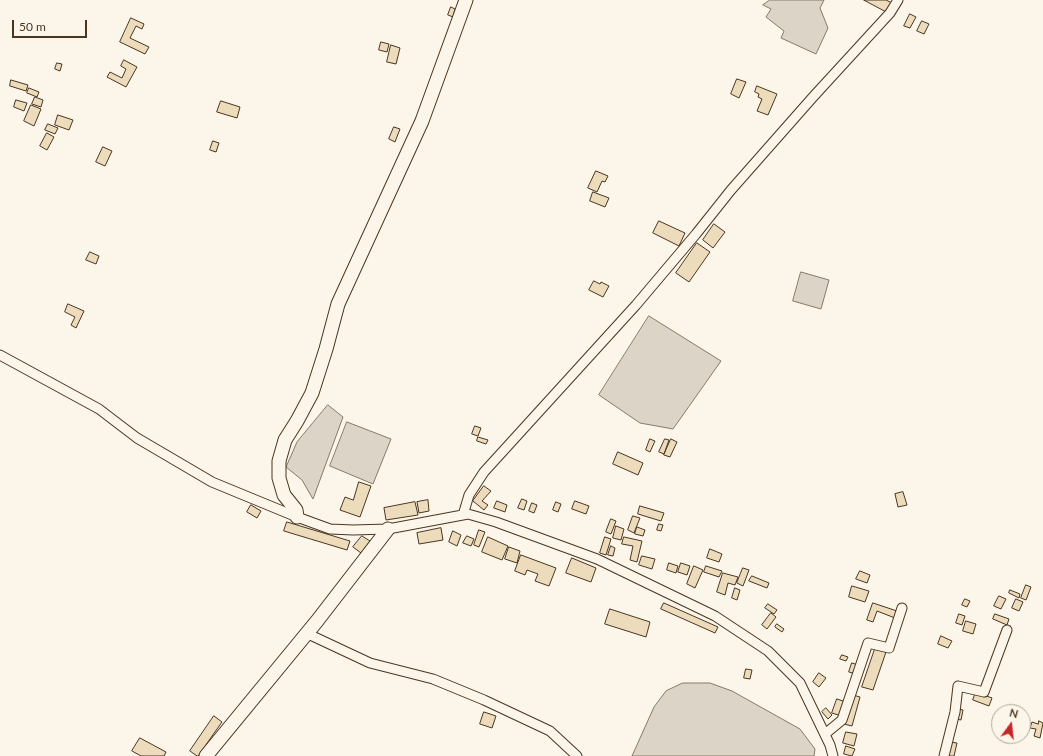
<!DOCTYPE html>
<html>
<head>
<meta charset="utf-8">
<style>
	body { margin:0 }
	#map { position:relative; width:1043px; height:756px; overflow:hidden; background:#fbf6e9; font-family:Lato,sans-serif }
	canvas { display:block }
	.north { position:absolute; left:991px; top:704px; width:40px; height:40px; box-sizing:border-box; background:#fbf6e9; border:1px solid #b4a999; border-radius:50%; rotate:15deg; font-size:11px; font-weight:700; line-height:16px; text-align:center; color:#4a3520 }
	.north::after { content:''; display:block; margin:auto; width:14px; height:18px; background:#c62828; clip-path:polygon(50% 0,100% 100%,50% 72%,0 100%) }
	.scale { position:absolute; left:12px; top:20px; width:75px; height:18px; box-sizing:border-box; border:2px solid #4a3520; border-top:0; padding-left:5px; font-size:12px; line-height:14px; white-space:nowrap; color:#4a3520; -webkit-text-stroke:3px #fbf6e9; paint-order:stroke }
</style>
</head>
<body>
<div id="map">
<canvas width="1043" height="756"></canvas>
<div class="north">N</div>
<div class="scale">50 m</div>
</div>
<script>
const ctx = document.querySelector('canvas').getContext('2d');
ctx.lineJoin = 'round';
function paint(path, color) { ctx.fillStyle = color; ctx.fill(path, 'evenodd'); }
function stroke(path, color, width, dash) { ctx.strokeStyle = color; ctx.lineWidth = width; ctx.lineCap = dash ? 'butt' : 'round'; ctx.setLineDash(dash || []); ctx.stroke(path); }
const water = new Path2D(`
	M770,0h54l-4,8 8,20 -12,26 -35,-16 3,-7 -18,-14 5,-8 -8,-4z
	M801,272l28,8 -8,29 -28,-8z
	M649,316l72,45 -48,68 -33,-6 -41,-28z
	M328,405l15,12 -30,82 -11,-19 -16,-13 11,-25z
	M347,422l44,17 -18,45 -43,-18z
	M683,683h27l22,8 68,38 15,20 -1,7h-182l22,-49 12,-16z`);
const building = new Path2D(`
	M864,0h22l8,4 -5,9z
	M451,7l4,2 -2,8 -5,-2z
	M910,14l6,3 -6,11 -6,-2z
	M131,18l13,6 -2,5 -6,-3 -6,12 19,9 -4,7 -25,-12z
	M922,21l7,3 -5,10 -7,-3z
	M381,42l8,2 -2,8 -8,-2z
	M391,45l9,3 -4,16 -9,-2z
	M124,60l13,7 -11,20 -19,-10 3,-5 12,6 4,-9 -5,-3z
	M57,63l5,1 -2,7 -5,-2z
	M737,79l9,3 -7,16 -8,-4z
	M11,80l17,5 -2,6 -16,-5z
	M757,86l20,8 -9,21 -11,-4 5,-12 -4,-2 1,-3 -4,-2z
	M29,88l10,4 -2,5 -10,-4z
	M35,97l8,3 -2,7 -9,-3z
	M16,100l11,3 -3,8 -10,-4z
	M221,101l19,6 -3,11 -20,-6z
	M31,105l10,4 -7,17 -10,-5z
	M58,115l15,5 -4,10 -14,-5z
	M48,124l10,4 -3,6 -10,-4z
	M394,127l6,2 -5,13 -6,-3z
	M47,133l7,4 -7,13 -7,-4z
	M213,141l6,2 -3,9 -6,-2z
	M103,147l9,4 -7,15 -9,-4z
	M596,171l12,5 -3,6 -3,-1 -5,11 -9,-4z
	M593,192l16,6 -4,9 -15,-6z
	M659,221l26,12 -6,13 -26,-13z
	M714,224l11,8 -12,16 -10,-8z
	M697,243l13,9 -21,30 -13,-9z
	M90,252l9,4 -3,8 -10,-4z
	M594,281l6,3 1,-2 8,4 -6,11 -14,-7z
	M68,304l16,7 -8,17 -5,-3 4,-8 -10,-5z
	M475,426l6,2 -3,8 -6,-2z
	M478,437l10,3 -2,4 -9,-3z
	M650,439l5,2 -5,11 -4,-2z
	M665,439l4,1 -5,14 -5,-2z
	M671,439l6,3 -7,15 -6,-2z
	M618,452l25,11 -5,12 -25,-11z
	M359,482l12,4 -11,31 -20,-7 5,-13 8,3z
	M484,486l7,5 -9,10 6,4 -4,5 -11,-9z
	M903,492l4,13 -9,2 -3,-13z
	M522,499l5,2 -3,9 -6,-2z
	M428,500l1,11 -10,2 -2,-11z
	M497,501l10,4 -2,7 -11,-4z
	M575,501l14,5 -3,8 -14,-5z
	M415,502l3,13 -32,5 -2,-12z
	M556,502l5,2 -3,8 -5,-2z
	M532,503l5,2 -3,8 -5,-2z
	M251,505l10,6 -4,7 -10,-6z
	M640,506l24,7 -3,8 -23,-7z
	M633,516l7,2 -6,15 -6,-3z
	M611,519l5,2 -5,13 -5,-2z
	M287,522l63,19 -3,9 -63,-19z
	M659,524l4,1 -2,6 -4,-1z
	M616,526l8,3 -3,11 -8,-2z
	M637,527l8,3 -2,6 -8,-2z
	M441,528l2,12 -24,4 -2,-11z
	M479,530l6,2 -6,15 -5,-2z
	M453,531l8,4 -4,11 -8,-4z
	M362,536l8,5 -9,12 -8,-6z
	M467,536l7,3 -3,7 -8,-3z
	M488,537l20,9 -6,14 -20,-8z
	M605,537l6,2 -5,16 -6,-2z
	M624,537l18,4 -5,21 -7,-2 3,-14 -11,-2z
	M611,546l4,2 -2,8 -5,-1z
	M509,547l11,4 -3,12 -12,-4z
	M710,549l12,5 -3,8 -12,-4z
	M521,555l35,13 -7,18 -14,-5 3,-7 -11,-4 -2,5 -10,-4z
	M642,556l13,3 -3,10 -13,-4z
	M572,558l24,10 -5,14 -25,-9z
	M669,563l9,3 -2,7 -9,-3z
	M681,563l9,3 -3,9 -9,-3z
	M694,566l9,4 -8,18 -8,-4z
	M706,566l16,5 -3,6 -15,-5z
	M743,568l6,2 -6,16 -6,-3z
	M860,571l10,4 -3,8 -11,-4z
	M723,573l15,4 -3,8 -7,-2 -3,12 -8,-3z
	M752,576l17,7 -2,5 -18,-7z
	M1026,585l5,2 -5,13 -5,-2z
	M852,586l17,5 -4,11 -16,-5z
	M735,588l5,2 -3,10 -5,-2z
	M1010,590l10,4 -1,4 -10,-5z
	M999,596l7,3 -5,10 -7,-3z
	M965,599l5,2 -3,6 -5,-2z
	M1016,599l7,3 -4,9 -7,-3z
	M664,603l54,24 -3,6 -54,-24z
	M873,603l24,8 -2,7 -18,-7 -4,11 -6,-2z
	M768,604l9,6 -3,4 -9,-6z
	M610,609l40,13 -4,15 -41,-13z
	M771,613l5,4 -9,12 -5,-4z
	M959,614l6,2 -3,9 -6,-2z
	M995,614l14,5 -2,6 -14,-6z
	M966,621l10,3 -3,10 -10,-3z
	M777,624l7,5 -2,3 -7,-5z
	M941,636l11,5 -4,7 -10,-4z
	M875,649l11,3 -13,38 -11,-3z
	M842,655l6,2 -2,4 -6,-2z
	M852,663l6,2 -2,9 -7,-2z
	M746,669l6,1 -2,9 -6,-1z
	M819,673l7,5 -7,9 -6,-5z
	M976,692l16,6 -3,8 -16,-6z
	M853,695l7,2 -8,29 -8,-2z
	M837,699l9,3 -5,14 -9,-3z
	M826,708l6,7 -4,4 -6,-7z
	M958,709l5,1 -2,10 -5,-1z
	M484,712l12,4 -4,12 -12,-4z
	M214,716l8,6 -24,34h-1l-7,-5z
	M1039,721l4,2 -3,15 -6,-2 2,-7 -6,-1 2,-6 6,2z
	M846,732l11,2 -3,12 -11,-3z
	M140,738l26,14 -2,4h-23l-9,-5z
	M950,742l7,1 -3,13h-8z
	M846,746l9,3 -3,7 -8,-2z`);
const street = new Path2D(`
	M0,355l99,54 38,29 75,44 85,35 33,12 23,1 35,-1 80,-15 28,8 101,37 118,57 53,35 32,32 30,62 3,11
	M463,515l6,-20 15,-23 152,-167 60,-71 35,-44 82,-93 77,-84 8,-13
	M306,633l64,30 63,16 51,21 66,31 27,25
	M825,734l17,-14 26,-77 21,5 13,-40
	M944,756l11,-44 3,-26 26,6 23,-62`);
const secondary = new Path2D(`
	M297,517l-1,-7 -12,-15 -5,-17v-17l6,-21 12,-19 15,-28 14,-44 12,-45 84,-183 44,-121
	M206,756l111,-135 71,-92`);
paint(water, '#dcd4c6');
stroke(water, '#887966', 1);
paint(building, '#ecdcbc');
stroke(building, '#4a3520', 1);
stroke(street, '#4a3520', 11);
stroke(secondary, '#4a3520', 15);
stroke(street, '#fbf6e9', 9);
stroke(secondary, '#fbf6e9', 13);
</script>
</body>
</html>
